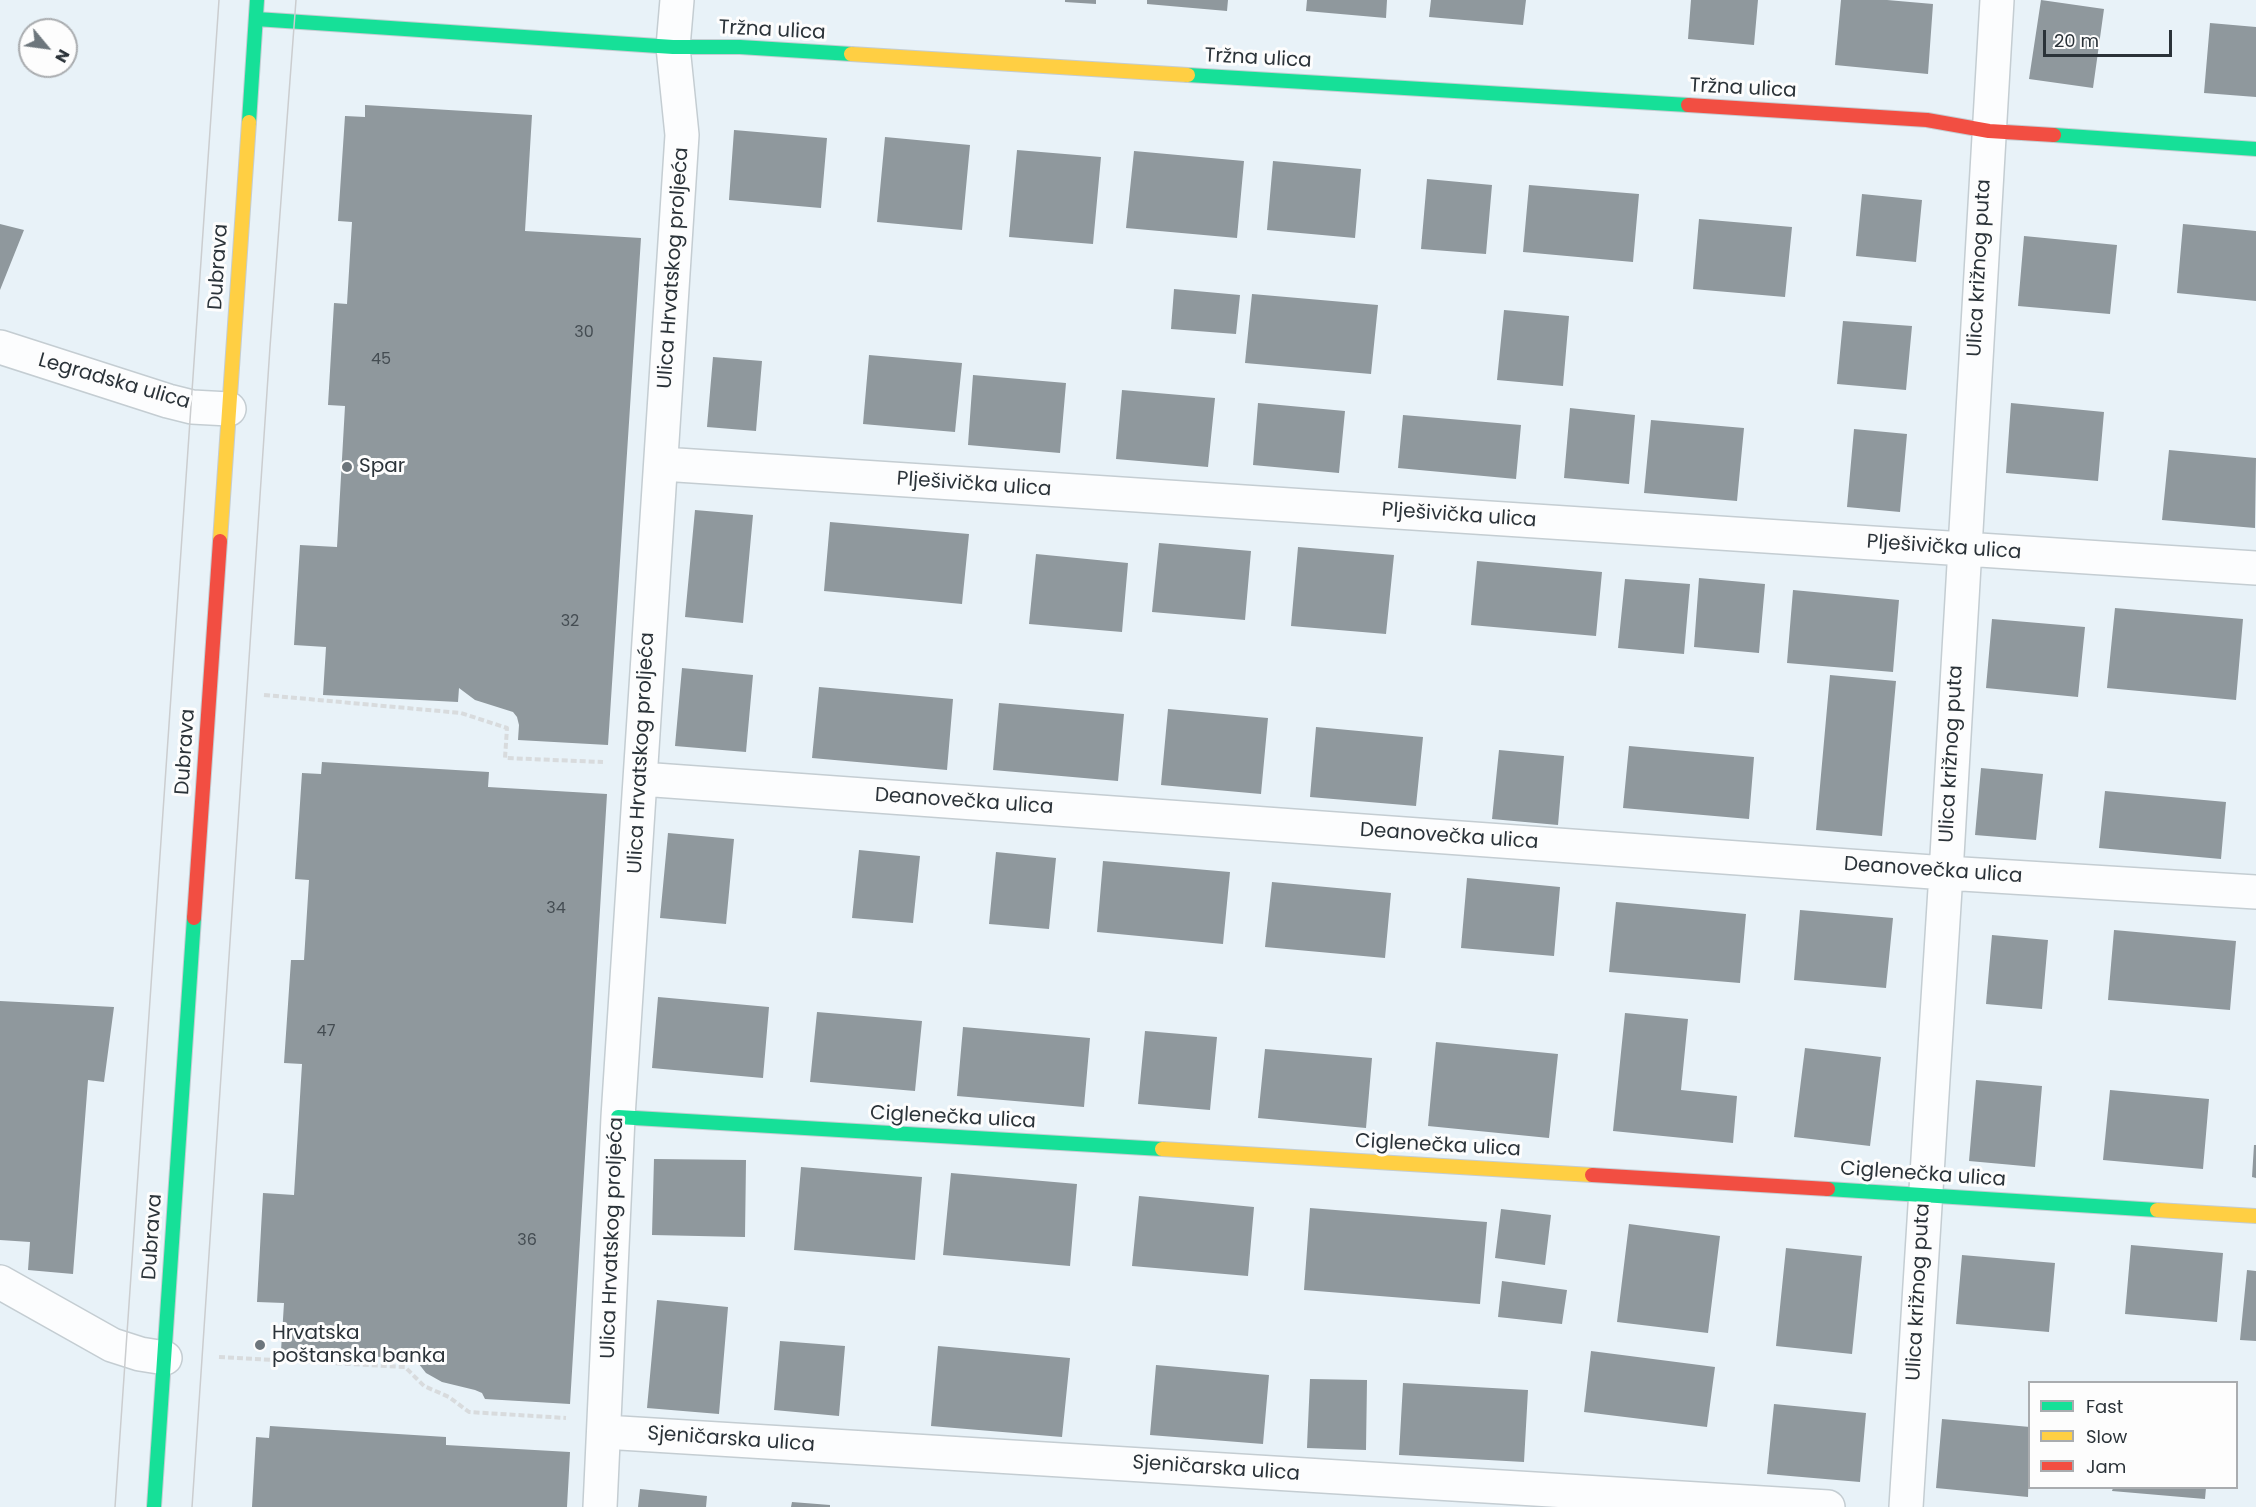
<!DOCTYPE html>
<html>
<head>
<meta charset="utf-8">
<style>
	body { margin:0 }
	#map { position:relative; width:2256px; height:1507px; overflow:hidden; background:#e8f2f8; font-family:Poppins,sans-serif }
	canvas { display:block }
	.legend { position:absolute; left:2028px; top:1381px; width:210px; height:108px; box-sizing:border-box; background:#fdfdfd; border:2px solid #a9acaf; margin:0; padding:8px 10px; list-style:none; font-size:18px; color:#2b3339 }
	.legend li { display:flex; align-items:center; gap:12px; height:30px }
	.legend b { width:30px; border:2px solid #a9acaf }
	.north { position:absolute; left:18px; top:18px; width:60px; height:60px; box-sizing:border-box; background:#fdfdfd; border:2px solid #a9acaf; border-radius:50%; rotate:119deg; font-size:16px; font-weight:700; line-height:24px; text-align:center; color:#2b3339 }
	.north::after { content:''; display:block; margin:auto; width:21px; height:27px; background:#6d767c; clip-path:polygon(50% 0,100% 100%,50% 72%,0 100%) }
	.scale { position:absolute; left:2043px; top:30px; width:129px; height:27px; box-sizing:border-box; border:3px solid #2b3339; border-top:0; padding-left:8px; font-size:18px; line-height:21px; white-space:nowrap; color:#2b3339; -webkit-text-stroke:4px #fdfdfd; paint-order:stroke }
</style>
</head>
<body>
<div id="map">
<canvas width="2256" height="1507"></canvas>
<ul class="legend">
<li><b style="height:8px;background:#16e098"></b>Fast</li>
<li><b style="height:8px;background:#ffcf43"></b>Slow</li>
<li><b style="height:8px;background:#f24e42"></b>Jam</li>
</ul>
<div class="north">N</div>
<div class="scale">20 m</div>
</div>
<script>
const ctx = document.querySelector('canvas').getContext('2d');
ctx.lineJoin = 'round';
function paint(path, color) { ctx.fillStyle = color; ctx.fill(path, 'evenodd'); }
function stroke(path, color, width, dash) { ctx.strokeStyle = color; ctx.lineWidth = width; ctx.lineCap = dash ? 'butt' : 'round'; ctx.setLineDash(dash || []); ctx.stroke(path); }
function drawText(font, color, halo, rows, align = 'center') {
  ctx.font = font + ' Poppins,sans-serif'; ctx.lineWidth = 6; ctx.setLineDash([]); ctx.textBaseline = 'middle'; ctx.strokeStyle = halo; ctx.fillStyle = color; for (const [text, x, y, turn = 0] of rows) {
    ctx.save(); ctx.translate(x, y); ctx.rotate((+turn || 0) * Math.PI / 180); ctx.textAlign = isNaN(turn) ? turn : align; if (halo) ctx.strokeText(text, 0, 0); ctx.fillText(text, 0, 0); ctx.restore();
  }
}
const building = new Path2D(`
	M1065,0h31v4l-31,-2z
	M1147,0h81l-1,11 -80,-7z
	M1307,0h80l-1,18 -80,-7z
	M1431,0h95l-3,25 -94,-8z
	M1691,0h67l-4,45 -66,-6z
	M1841,0h46l46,4 -5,70 -93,-9z
	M2041,0l63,9 -11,79 -64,-9z
	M2210,23l46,4v70l-52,-4z
	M365,105l167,10 -7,116 116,7 -33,507 -90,-5 1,-15 -2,-8 -4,-5 -38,-12 -16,-12 -1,14 -135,-7 3,-48 -32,-2 6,-100 37,2 8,-141 -17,-1 6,-102 13,1 5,-82 -14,-1 7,-105 20,1z
	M734,130l93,8 -6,70 -92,-8z
	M885,137l85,8 -8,85 -85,-8z
	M1017,150l84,7 -8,87 -84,-7z
	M1134,151l110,10 -7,77 -111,-10z
	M1273,161l88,8 -6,69 -88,-8z
	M1427,179l65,6 -6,69 -65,-5z
	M1529,185l110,9 -6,68 -110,-10z
	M1862,194l60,6 -6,62 -60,-6z
	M1699,219l93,8 -7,70 -92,-8z
	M0,224l24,6 -24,60z
	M2183,224l73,7v70l-79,-8z
	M2024,236l93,9 -7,69 -92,-8z
	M1174,289l66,6 -4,39 -65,-5z
	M1252,294l126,11 -7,69 -126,-11z
	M1504,310l65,6 -6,70 -66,-6z
	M1843,321l69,5 -6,64 -69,-6z
	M869,355l93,8 -7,69 -92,-8z
	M713,357l49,4 -6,70 -49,-4z
	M973,375l93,8 -6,70 -92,-8z
	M1122,390l93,8 -7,69 -92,-8z
	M1258,403l87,8 -6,62 -86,-8z
	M2011,403l93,9 -6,69 -92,-8z
	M1570,408l65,7 -6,69 -65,-6z
	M1403,415l118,10 -5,54 -118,-11z
	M1651,420l93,8 -7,73 -93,-8z
	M1854,429l53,5 -7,78 -53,-5z
	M2169,450l87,8 -1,70 -93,-8z
	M695,510l58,5 -10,108 -58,-6z
	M830,522l139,12 -7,70 -138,-13z
	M1159,543l92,8 -6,69 -93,-8z
	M1298,547l96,8 -8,79 -95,-8z
	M1036,554l92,9 -6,69 -93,-8z
	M1477,561l125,11 -6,64 -125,-11z
	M1699,578l66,6 -6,69 -65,-6z
	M1625,579l65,5 -6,70 -66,-6z
	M1793,590l106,10 -6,72 -106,-9z
	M2115,608l128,11 -7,81 -129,-12z
	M1992,619l93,8 -7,70 -92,-9z
	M682,668l71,7 -7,77 -71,-6z
	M1830,675l66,6 -14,155 -66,-6z
	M819,687l134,12 -6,71 -135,-12z
	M999,703l125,11 -6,67 -125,-11z
	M1168,709l100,9 -7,76 -100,-9z
	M1316,727l107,10 -7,69 -106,-9z
	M1629,746l125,11 -5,62 -126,-11z
	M1499,750l65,6 -6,69 -66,-6z
	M322,762l167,10 -1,15 119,7 -37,610 -85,-5 -3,-6 -7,-3 -33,-8 -16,-9 -11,-14 -134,-8 3,-48 -27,-1 6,-109 31,2 8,-131 -18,-1 7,-103h13l5,-80 -14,-1 7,-106 19,1z
	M1981,768l62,6 -7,66 -61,-5z
	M2105,791l121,11 -5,57 -122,-11z
	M668,833l66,6 -8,85 -66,-6z
	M859,850l61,6 -7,67 -61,-5z
	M996,852l60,6 -7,71 -60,-5z
	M1103,861l127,11 -7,72 -126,-12z
	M1467,878l93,9 -6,69 -93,-8z
	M1272,882l119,11 -6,65 -120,-11z
	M1616,902l130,12 -6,69 -131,-11z
	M1800,910l93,8 -7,70 -92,-8z
	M2114,930l122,11 -6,69 -122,-10z
	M1992,935l56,5 -6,69 -56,-5z
	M658,997l111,10 -6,71 -111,-10z
	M0,1001l114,6 -10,75 -16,-2 -15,194 -45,-4 2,-28 -30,-2z
	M817,1012l105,9 -7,70 -105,-9z
	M1625,1013l63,6 -7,71 56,6 -4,47 -120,-12z
	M963,1027l127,11 -6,69 -127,-11z
	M1145,1031l72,6 -7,73 -72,-6z
	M1436,1042l122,12 -9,84 -121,-12z
	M1805,1048l76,9 -11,89 -76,-9z
	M1265,1049l107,9 -6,70 -108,-10z
	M1976,1080l66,6 -7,81 -66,-6z
	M2110,1090l99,9 -6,70 -100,-9z
	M2254,1145h2v33l-4,-1z
	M654,1159l92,1 -1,77 -93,-2z
	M801,1167l121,10 -7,83 -121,-10z
	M951,1173l126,11 -7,82 -127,-11z
	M1139,1196l115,11 -6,69 -116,-10z
	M1310,1208l177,14 -7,82 -176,-14z
	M1501,1209l50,6 -6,50 -50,-7z
	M1629,1224l91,12 -12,97 -91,-11z
	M2131,1245l92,8 -6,69 -92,-8z
	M1786,1248l76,8 -10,98 -76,-8z
	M1962,1255l93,8 -6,69 -93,-8z
	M2247,1270l9,1v70l-16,-1z
	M1502,1281l65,9 -5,34 -64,-7z
	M657,1300l71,7 -9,107 -72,-6z
	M780,1341l65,5 -6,70 -65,-6z
	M938,1346l132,12 -8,79 -131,-11z
	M1591,1351l124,16 -8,60 -123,-15z
	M1156,1365l113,10 -6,69 -113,-9z
	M1310,1379l57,1 -1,70 -59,-2z
	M1403,1383l125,7 -4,72 -125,-7z
	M1774,1404l92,9 -6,69 -93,-8z
	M1942,1419l88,8 -2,70 -92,-9z
	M270,1426l176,11v8l124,7 -3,55h-315l4,-70 13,1z
	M2113,1488h93l-1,11 -93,-8z
	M640,1489l67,7 -1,11h-68z
	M792,1502l38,3v2h-39z`);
const path = new Path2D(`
	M264,695l197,18 46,15 -2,30 98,4
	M219,1357l186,10 19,19 25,11 20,15 97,6`);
const street = new Path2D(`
	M0,347l168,54 24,6 37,2
	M662,464l1594,104
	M641,779l1305,94 310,19
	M0,1282l112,63 28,9 25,4
	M604,1432l1224,75
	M600,1507l18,-390 64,-982 -9,-88 4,-47
	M1906,1507l40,-634 51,-873`);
const fast = new Path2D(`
	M256,19l417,28h67l111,7
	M1188,75l500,30
	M249,122l8,-122
	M2054,135l202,14
	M618,1117l544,32
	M1828,1189l329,21
	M154,1507l40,-589`);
const slow = new Path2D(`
	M851,54l337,21
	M220,541l29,-419
	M1162,1149l430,26
	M2157,1210l99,6`);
const jam = new Path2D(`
	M1688,105l239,15 62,11 65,4
	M194,918l26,-377
	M1592,1175l236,14`);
const tram = new Path2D(`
	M115,1507l104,-1507
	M192,1507l78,-1160 26,-347`);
const markers = [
	[347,467,6,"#6d767c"],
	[260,1345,6,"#6d767c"]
];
const numberNames = [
	["30",584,333],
	["45",381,360],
	["32",570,622],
	["34",556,909],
	["47",326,1032],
	["36",527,1241]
];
const streetNames = [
	["Tržna ulica",772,31,3],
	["Tržna ulica",1258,59,3],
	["Tržna ulica",1743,89,3],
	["Dubrava",219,267,-86],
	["Ulica Hrvatskog proljeća",674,268,-86],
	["Ulica križnog puta",1980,268,-87],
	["Legradska ulica",114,382,16],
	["Plješivička ulica",974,485,4],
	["Plješivička ulica",1459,516,4],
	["Plješivička ulica",1944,548,4],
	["Dubrava",186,752,-86],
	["Ulica Hrvatskog proljeća",642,753,-87],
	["Ulica križnog puta",1952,754,-87],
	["Deanovečka ulica",964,802,4],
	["Deanovečka ulica",1449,837,4],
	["Deanovečka ulica",1933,871,4],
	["Ciglenečka ulica",953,1118,3],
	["Ciglenečka ulica",1438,1146,3],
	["Ciglenečka ulica",1923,1175,4],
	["Dubrava",153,1237,-86],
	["Ulica Hrvatskog proljeća",613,1238,-88],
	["Ulica križnog puta",1919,1292,-87],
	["Sjeničarska ulica",731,1440,4],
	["Sjeničarska ulica",1216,1469,4]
];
const poiNames = [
	["Spar",359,467],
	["Hrvatska",272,1334],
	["poštanska banka",272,1357]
];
paint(building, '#8f989d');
stroke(street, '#c4cdd2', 36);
stroke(fast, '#c4cdd2', 16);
stroke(slow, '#c4cdd2', 16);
stroke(jam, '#c4cdd2', 16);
stroke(path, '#d8dbdd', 4, [6, 3]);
stroke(street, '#fcfdfe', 33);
stroke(fast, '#16e098', 14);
stroke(slow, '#ffcf43', 14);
stroke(jam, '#f24e42', 14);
stroke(tram, '#cbcdcf', 1.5);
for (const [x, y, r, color] of markers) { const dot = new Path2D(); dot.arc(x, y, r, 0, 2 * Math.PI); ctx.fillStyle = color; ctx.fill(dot); stroke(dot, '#fdfdfd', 2); }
drawText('16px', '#444c52', null, numberNames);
drawText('20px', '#2b3339', '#fdfdfd', streetNames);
drawText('20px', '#2b3339', '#fdfdfd', poiNames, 'left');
</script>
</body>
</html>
